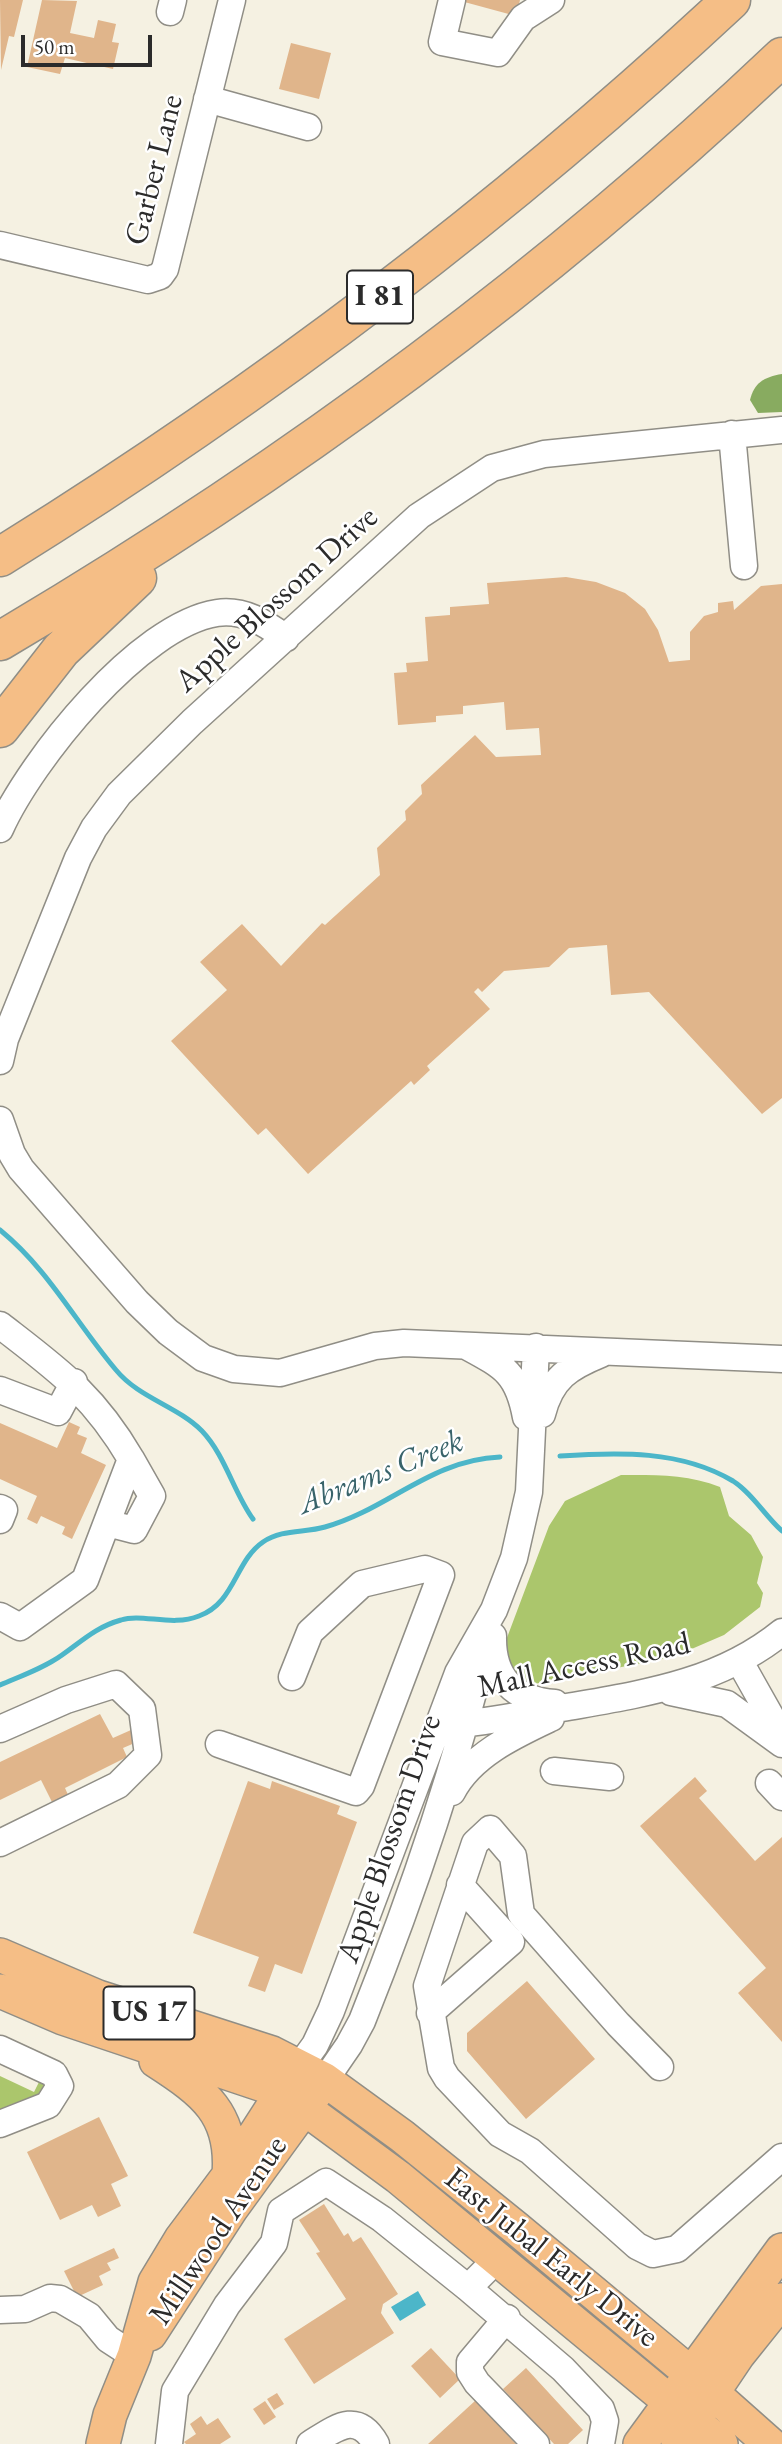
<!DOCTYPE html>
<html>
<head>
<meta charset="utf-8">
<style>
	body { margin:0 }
	#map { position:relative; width:782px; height:2444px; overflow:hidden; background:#f5f1e2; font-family:"EB Garamond",serif }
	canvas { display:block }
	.scale { position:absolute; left:21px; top:35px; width:131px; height:32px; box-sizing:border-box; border:4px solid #2b2b2b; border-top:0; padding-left:9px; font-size:21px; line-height:24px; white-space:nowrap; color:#2b2b2b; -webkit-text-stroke:5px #fff; paint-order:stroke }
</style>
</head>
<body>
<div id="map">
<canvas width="782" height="2444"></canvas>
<div class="scale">50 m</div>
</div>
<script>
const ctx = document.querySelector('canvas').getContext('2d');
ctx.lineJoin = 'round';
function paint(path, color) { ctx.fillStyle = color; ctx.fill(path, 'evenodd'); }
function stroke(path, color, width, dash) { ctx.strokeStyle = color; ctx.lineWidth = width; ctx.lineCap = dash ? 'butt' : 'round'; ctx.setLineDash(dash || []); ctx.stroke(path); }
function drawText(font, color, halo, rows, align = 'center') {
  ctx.font = font + ' "EB Garamond",serif'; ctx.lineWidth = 5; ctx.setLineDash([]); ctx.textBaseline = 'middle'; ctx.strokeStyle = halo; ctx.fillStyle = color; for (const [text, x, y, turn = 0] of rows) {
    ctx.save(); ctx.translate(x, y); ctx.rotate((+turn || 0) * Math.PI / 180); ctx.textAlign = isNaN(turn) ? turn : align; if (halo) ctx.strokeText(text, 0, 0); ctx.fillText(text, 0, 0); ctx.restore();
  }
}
const green = new Path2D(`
	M621,1475c33,0 67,-1 99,12l9,29 22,19 12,22 -6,26 6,10 -3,14 -36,28 -51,22 -139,27 -22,-10 -7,-31 44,-117 16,-25z
	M0,2076l34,16 6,-12 5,4 -6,12 -39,15z`);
const forest = new Path2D(`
	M782,374v38l-24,1 -8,-13c4,-17 14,-23 32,-26z`);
const water = new Path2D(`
	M418,2291l8,14 -26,16 -9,-14z`);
const stream = new Path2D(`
	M0,1230c49,40 76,93 116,140 23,28 61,36 86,61 23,24 32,62 51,88
	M560,1456c58,-4 121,-6 173,25 19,12 32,35 49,50
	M0,1685c21,-9 44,-17 62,-30 20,-14 34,-28 59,-35 21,-7 51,7 78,-4 36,-13 36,-55 64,-74 19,-13 41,-9 62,-15 64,-18 105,-67 175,-70`);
const building = new Path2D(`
	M0,0h23l-9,37 -5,-1 -8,34z
	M42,0l35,1 -7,32 24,5 4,-18 18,4 -4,18 7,1 -6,26 -48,-11 -5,16 -33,-7z
	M457,0h63l-4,16z
	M291,43l40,10 -12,46 -40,-10z
	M566,577l30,5 29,11 20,16 13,21 11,32 21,-2v-28l14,-16 14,-4v-9l15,-2 1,9 27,-24 21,-2v514l-20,16 -113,-122 -38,3 -4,-50 -38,3 -20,19 -45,4 -22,21 -4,-4 -4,4 16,17 -63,57 3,4 -16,15 -3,-4 -103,93 -42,-46 -8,7 -87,-94 56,-51 -27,-28 42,-38 39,42 41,-43 3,2 55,-50 -3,-27 29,-28 -1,-9 17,-17 -1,-9 54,-50 21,22 45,-2 -2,-27 -33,2 -2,-28 -41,4v8l-27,2v6l-38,3 -4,-52 13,-1 -1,-9 22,-2 -3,-44 25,-2v-8l39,-3 -2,-21z
	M69,1422l11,5 -3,7 10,4 -6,15 25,12 -34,74 -10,-5 3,-7 -24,-11 -4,8 -10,-5 10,-23 -37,-17v-56l57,25z
	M100,1714l13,24 18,-8 6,12 -14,6 4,9 -62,31 4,9 -16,7 -12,-24 -41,20v-38z
	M695,1777l12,14 -8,7 56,63 27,-24v205l-44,-49 28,-25 -126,-142z
	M248,1781l22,8 2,-8 68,25 -3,8 20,8 -55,152 -27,-10 -10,28 -17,-6 11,-29 -66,-24z
	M527,1981l68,78 -69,60 -59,-68v-18z
	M99,2117l29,59 -17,8 10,22 -23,11 -6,-12 -32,15 -33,-68z
	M324,2204l20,32 4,-3 5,9 8,-5 37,57 -15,10 -2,9 13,20 -80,51 -30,-45 62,-40 -30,-46 4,-1 -21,-32z
	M114,2248l5,10 -12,5 4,7 -12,6 4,9 -26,12 -13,-26z
	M431,2348l29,31 -20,19 -29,-32z
	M526,2368l57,62 -15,14h-14l-51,-55z
	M277,2393l7,11 -10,6 -7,-11z
	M476,2400l40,44h-88z
	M265,2401l11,16 -12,8 -11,-16z
	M201,2416l6,9 11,-7 13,19 -11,7h-34l-2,-2 12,-8 -6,-10z`);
const minor = new Path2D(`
	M452,0l-10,42 56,11 25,-35 28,-18
	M170,12l3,-12
	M207,99l101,28
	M0,245l148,35 12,-4 5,-7 67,-269
	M732,434l12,132
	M0,829c31,-69 139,-204 217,-216 27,-4 48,10 69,25
	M0,1061l5,-22 73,-181 16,-30 25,-34 73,-72 227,-206 73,-48 52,-14 238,-24
	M0,1120l12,34 9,15 116,133 31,30 35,26 31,11 46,4 95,-27 29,-3 378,16
	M0,1325c58,45 93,69 131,134l-46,121 -65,47 -20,-11
	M468,1347c37,20 50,27 58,70
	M0,1390l58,22 16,-30
	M542,1414c9,-36 27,-47 59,-60
	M0,1508l4,2 -4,10
	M107,1523l27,7 18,-34 -21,-37
	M493,1636c-1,42 21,64 62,67
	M740,1662l40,71
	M671,1692l56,12 55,40
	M451,1725c37,-3 74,-11 111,-17 79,-14 156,-24 220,-76
	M0,1729l66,-29 50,-16 26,25 6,46 -30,30 -118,58
	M219,1744l137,48 5,-6 80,-211 -16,-6 -63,15 -52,48 -18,45
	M554,1771l56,6
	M769,1783l13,14
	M452,1792c19,-37 63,-57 99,-74
	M430,2013l81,-71 -51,-57
	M0,2049l54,25 6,12 -12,19 -48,19
	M299,2067l16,-22 16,-34 127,-338 36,-63 20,-52 15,-66 7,-145
	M660,2067l-42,-43 -97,-110 -8,-58 -23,-27 -15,14 -48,143 14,82 6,10 53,56 30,17 107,95 16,8 24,-5 105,-92
	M325,2080l24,-35 13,-24c50,-125 93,-251 125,-382
	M497,2259l-29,29 95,81 38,40 4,12 -4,23
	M0,2310l25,-1 25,-11 10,1 29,17 19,23 26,17
	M507,2318l-37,44v10l7,11 59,61
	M169,2444l6,-53 52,-86 47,-62 7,-32 45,-29 56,37 86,69
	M310,2444c26,-16 47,-34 66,0`);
const major = new Path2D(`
	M0,1955l98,42 174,56 53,27 77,56 114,92 174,145 80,71
	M0,1991l63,27 218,73 117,86 323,267
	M156,2061c48,31 78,53 73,114
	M150,2334l81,-125 88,-121
	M103,2444l7,-29 24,-59 21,-74 26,-43 48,-64 65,-101
	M640,2444l142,-194
	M678,2444l60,-89 44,-55`);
const highway = new Path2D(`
	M0,557c261,-162 506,-347 731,-557
	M0,641c279,-165 547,-361 782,-584
	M0,728l61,-78 76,-72`);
const shields = [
	[380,297,66],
	[149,2013,91]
];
const shieldNames = [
	["I 81",380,297],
	["US 17",149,2013]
];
const streetNames = [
	["Garber Lane",155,170,-76],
	["Apple Blossom Drive",277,600,-42],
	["Mall Access Road",584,1666,-12],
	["Apple Blossom Drive",390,1839,-71],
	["Millwood Avenue",219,2231,-56],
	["East Jubal Early Drive",551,2258,39]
];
const waterNames = [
	["Abrams Creek",381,1473,-22]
];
paint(green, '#abc66c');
paint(forest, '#88ab60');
paint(water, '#4cb6c9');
stroke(stream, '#4cb6c9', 5);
paint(building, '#e0b58b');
stroke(minor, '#908e86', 29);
stroke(major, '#908e86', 36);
stroke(highway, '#908e86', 41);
stroke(minor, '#fff', 26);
stroke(major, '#f5be86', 33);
stroke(highway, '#f5be86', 38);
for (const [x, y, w] of shields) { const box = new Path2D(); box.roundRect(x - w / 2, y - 26.5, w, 53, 5); ctx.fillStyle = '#fff'; ctx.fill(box); stroke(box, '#2b2b2b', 2); }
drawText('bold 30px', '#2b2b2b', null, shieldNames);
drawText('32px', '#2b2b2b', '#fff', streetNames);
drawText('italic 33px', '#38636a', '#fff', waterNames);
</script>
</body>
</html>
